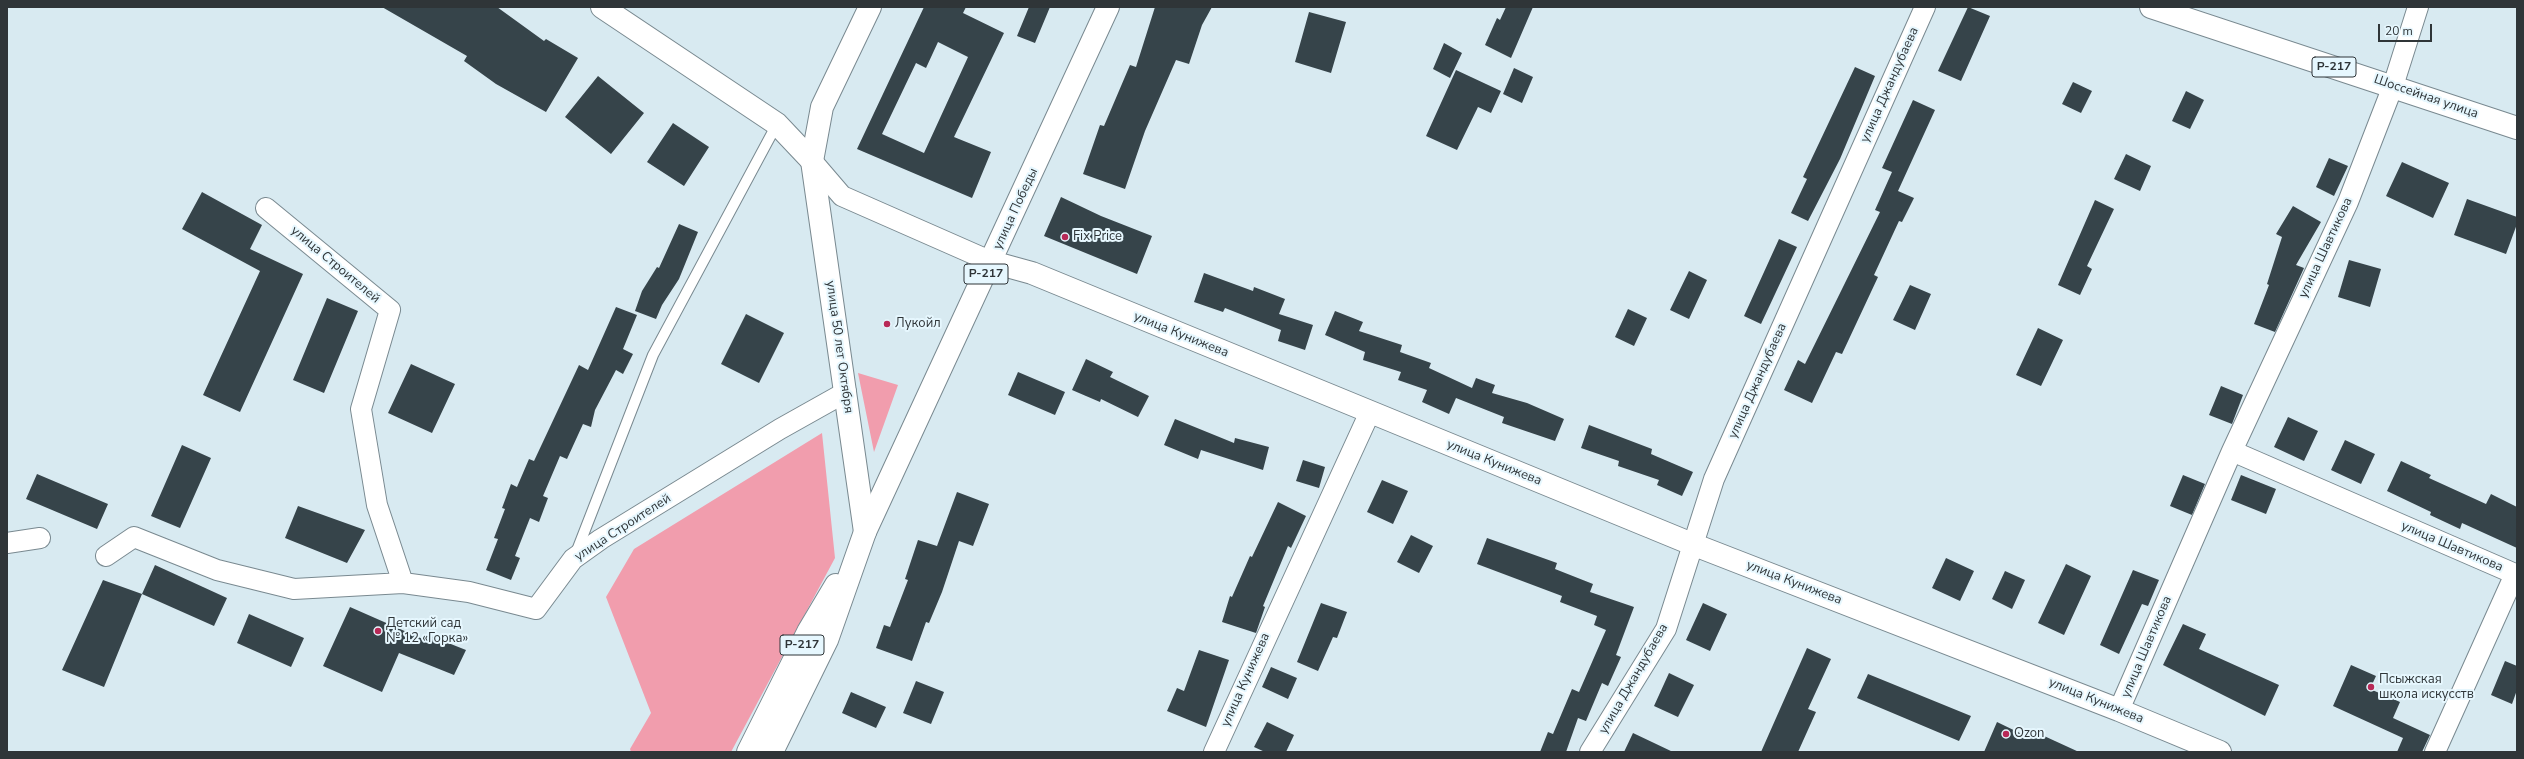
<!DOCTYPE html>
<html>
<head>
<meta charset="utf-8">
<style>
	body { margin:0 }
	#map { position:relative; width:2524px; height:759px; overflow:hidden; background:#d8eaf1; font-family:"Nunito Sans",sans-serif }
	canvas { display:block }
	.frame { position:absolute; inset:0; border:8px solid #2f3538; pointer-events:none }
	.scale { position:absolute; left:2378px; top:24px; width:54px; height:18px; box-sizing:border-box; border:2px solid #2f3538; border-top:0; padding-left:5px; font-size:12px; line-height:14px; white-space:nowrap; color:#2f3538; -webkit-text-stroke:3px #e6f7fe; paint-order:stroke }
</style>
</head>
<body>
<div id="map">
<canvas width="2524" height="759"></canvas>
<div class="frame"></div>
<div class="scale">20 m</div>
</div>
<script>
const ctx = document.querySelector('canvas').getContext('2d');
ctx.lineJoin = 'round';
function paint(path, color) { ctx.fillStyle = color; ctx.fill(path, 'evenodd'); }
function stroke(path, color, width, dash) { ctx.strokeStyle = color; ctx.lineWidth = width; ctx.lineCap = dash ? 'butt' : 'round'; ctx.setLineDash(dash || []); ctx.stroke(path); }
function drawText(font, color, halo, rows, align = 'center') {
  ctx.font = font + ' "Nunito Sans",sans-serif'; ctx.lineWidth = 4; ctx.setLineDash([]); ctx.textBaseline = 'middle'; ctx.strokeStyle = halo; ctx.fillStyle = color; for (const [text, x, y, turn = 0] of rows) {
    ctx.save(); ctx.translate(x, y); ctx.rotate((+turn || 0) * Math.PI / 180); ctx.textAlign = isNaN(turn) ? turn : align; if (halo) ctx.strokeText(text, 0, 0); ctx.fillText(text, 0, 0); ctx.restore();
  }
}
const green = new Path2D(`
	M858,373l40,12 -24,67z
	M822,433l13,125 -104,194h-100l-1,-3 21,-36 -45,-116 28,-48z`);
const building = new Path2D(`
	M382,7h115l47,34 2,-2 32,19 -32,54 -50,-28 -32,-23 3,-5z
	M924,7h42l-3,6 41,20 -50,104 37,15 -19,46 -115,-49zM938,42l30,15 -44,96 -42,-19 34,-71 10,5z
	M1029,7h21l-15,36 -18,-7z
	M1155,7h57l-10,18 -13,39 -13,-4 -31,71 -20,58 -42,-15 17,-49 4,1 26,-61 6,2z
	M1506,7h27l-22,51 -26,-13 12,-27 3,2z
	M1968,7l22,9 -29,65 -23,-10z
	M1309,12l37,10 -15,51 -36,-11z
	M1444,43l18,10 -12,25 -17,-9z
	M1855,67l20,9 -35,83 -32,62 -17,-8 16,-34 -4,-2z
	M1514,68l19,9 -11,26 -19,-9z
	M1456,70l45,21 -10,22 -13,-6 -21,43 -31,-14z
	M598,76l46,37 -33,41 -46,-37z
	M2073,82l19,9 -11,22 -19,-9z
	M2186,91l18,9 -14,29 -18,-8z
	M1913,100l22,10 -37,81 16,7 -12,24 -3,-1 -25,54 4,2 -36,77 -6,-2 -24,51 -28,-13 14,-30 7,4 75,-152 -5,-2 17,-38 -10,-4z
	M673,123l36,24 -25,39 -37,-24z
	M2126,154l25,12 -11,25 -26,-12z
	M2329,158l19,8 -14,30 -18,-9z
	M2402,162l47,21 -16,35 -47,-22z
	M202,192l60,33 -12,24 53,25 -63,138 -37,-17 57,-124 -78,-42z
	M1061,197l40,19 51,20 -15,38 -93,-38z
	M2467,199l50,18v7l-11,30 -52,-19z
	M2095,200l19,9 -27,57 5,3 -12,26 -22,-10z
	M2293,206l28,16 -25,43 8,3 -29,64 -21,-8 15,-39 -2,-1 15,-47 -6,-3z
	M679,224l19,8 -19,47 -17,26 -6,14 -21,-8 7,-20 15,-24 2,1z
	M1779,239l18,8 -36,77 -17,-8z
	M2349,260l32,9 -11,38 -32,-10z
	M1689,271l18,9 -18,39 -19,-9z
	M1204,273l49,18 1,-4 31,12 -6,15 34,11 -8,25 -27,-9 3,-11 -56,-22 -2,4 -29,-10z
	M1910,285l21,9 -16,36 -22,-10z
	M327,298l31,13 -34,82 -31,-13z
	M616,307l21,8 -14,34 10,5 -10,20 -7,-4 -21,40 -4,17 -8,-3 -16,35 -7,-3 -17,40 5,2 -9,24 -9,-4 -15,38 5,2 -9,22 -25,-10 12,-31 -4,-1 11,-29 -3,-1 9,-24 6,3 12,-28 5,2 45,-96 9,5z
	M1628,309l19,9 -13,28 -19,-9z
	M1335,311l28,11 -4,9 43,14 -2,7 31,11 -2,5 43,20 4,-10 19,7 -3,8 35,10 37,16 -9,22 -53,-18 2,-6 -48,-19 -7,16 -27,-12 5,-12 -29,-10 3,-8 -38,-12 2,-8 -40,-17z
	M746,314l38,19 -25,50 -38,-19z
	M2038,328l25,12 -22,46 -25,-11z
	M1086,359l27,13 -3,5 39,19 -11,21 -37,-18 -1,3 -28,-12z
	M411,364l44,20 -23,49 -44,-20z
	M1018,372l47,20 -10,23 -47,-20z
	M2221,386l22,9 -11,29 -23,-9z
	M2288,417l30,14 -14,30 -30,-14z
	M1175,419l59,24 1,-5 34,9 -6,23 -62,-20 -3,9 -34,-14z
	M1589,425l63,24 -1,5 42,18 -11,24 -25,-11 2,-5 -41,-14 1,-5 -38,-13z
	M2345,440l30,14 -14,30 -30,-14z
	M182,445l29,13 -31,70 -29,-12z
	M1303,460l22,7 -6,21 -23,-7z
	M2401,461l30,14 -2,3 57,26 5,-10 26,13v41l-55,-25 -2,6 -30,-14 1,-3 -44,-21z
	M37,474l71,30 -11,25 -71,-30z
	M2183,475l22,9 -13,31 -22,-9z
	M2241,475l35,14 -10,25 -35,-14z
	M1382,480l26,11 -15,33 -26,-12z
	M957,492l32,12 -16,42 -14,-5 -17,51 -13,31 -3,-1 -14,39 -36,-13 8,-23 6,2 18,-47 -3,-1 13,-39 19,6z
	M1278,502l28,14 -15,32 -3,-2 -25,60 2,1 -9,26 -34,-11 8,-26 2,1 18,-41 2,1z
	M298,506l67,24 -18,33 -62,-25z
	M1411,535l22,11 -14,27 -22,-11z
	M1487,538l70,25 -2,6 38,15 -3,8 44,15 -18,48 5,2 -13,29 -6,-3 -16,38 -8,-3 -12,34h-26l8,-20 5,2 19,-45 7,3 27,-62 -12,-5 3,-9 -37,-14 2,-6 -85,-32z
	M1946,558l28,13 -14,30 -28,-13z
	M2066,564l25,12 -27,59 -26,-12z
	M155,565l72,33 -13,28 -72,-32z
	M2133,570l26,10 -11,26 -6,-2 -23,50 -19,-9z
	M2005,571l20,9 -13,29 -20,-10z
	M103,580l39,14 -38,93 -42,-17z
	M1321,603l26,9 -10,26 -4,-1 -15,34 -21,-9z
	M1703,603l24,11 -17,37 -24,-11z
	M350,607l75,33 3,-5 38,15 -12,25 -55,-22 -17,39 -59,-26z
	M249,614l55,24 -13,29 -54,-24z
	M2183,624l23,10 -7,15 80,36 -14,31 -102,-51z
	M1807,648l24,11 -23,50 8,3 -18,40h-37z
	M1199,650l30,10 -23,67 -39,-16 10,-23 7,3z
	M2505,661l12,5v24l-5,14 -21,-9z
	M2351,665l25,11 -6,13 30,13 -7,16 37,17 -8,17h-25l6,-14 -70,-32z
	M1271,667l26,11 -9,21 -26,-12z
	M1669,673l25,12 -16,32 -24,-11z
	M1868,674l103,42 -12,25 -102,-43z
	M916,681l28,11 -13,32 -28,-11z
	M851,692l35,15 -10,21 -34,-15z
	M1267,722l27,13 -8,17h-21l-11,-5z
	M1997,722l31,15 3,-7 48,22h-95z
	M1633,733l40,19h-49z`);
const service = new Path2D(`
	M576,553l77,-198 124,-231`);
const minor = new Path2D(`
	M812,161l30,35 150,66
	M266,208l124,102 -29,99 16,96 26,78
	M2232,451l283,123 -80,178
	M7,543l33,-5
	M106,556l28,-19 83,33 77,19 109,-6 66,9 67,17 37,-50 28,-20 179,-110 66,-37
	M2119,710l113,-259 116,-249 45,-116 25,-79
	M1214,752l156,-340
	M1590,752l76,-123 48,-150 211,-472`);
const tertiary = new Path2D(`
	M602,7l175,117 35,37
	M992,262l40,11 660,271 427,166 101,42`);
const secondary = new Path2D(`
	M865,532l-53,-371 10,-54 48,-100`);
const trunk = new Path2D(`
	M2151,7l366,121
	M748,752l60,-120 28,-47
	M772,752l55,-112 38,-108 243,-525`);
const markers = [
	[1065,237,4,"#b82957"],
	[887,324,4,"#b82957"],
	[378,631,4,"#b82957"],
	[2371,687,4,"#b82957"],
	[2006,734,4,"#b82957"]
];
const shields = [
	[2334,67,44],
	[986,274,44],
	[802,645,44]
];
const shieldNames = [
	["Р-217",2334,67],
	["Р-217",986,274],
	["Р-217",802,645]
];
const streetNames = [
	["улица Джандубаева",1890,85,-66],
	["Шоссейная улица",2426,97,19],
	["улица Победы",1016,209,-65],
	["улица Шавтикова",2326,248,-65],
	["улица Строителей",335,265,40],
	["улица Кунижева",1181,335,22],
	["улица 50 лет Октября",839,347,82],
	["улица Джандубаева",1758,381,-66],
	["улица Кунижева",1494,463,22],
	["улица Строителей",623,528,-33],
	["улица Шавтикова",2452,547,23],
	["улица Кунижева",1794,583,21],
	["улица Шавтикова",2147,647,-67],
	["улица Джандубаева",1634,679,-60],
	["улица Кунижева",1246,680,-66],
	["улица Кунижева",2096,701,22]
];
const poiNames = [
	["Fix Price",1073,237],
	["Лукойл",895,324],
	["Детский сад",386,624],
	["№ 12 «Горка»",386,639],
	["Псыжская",2379,680],
	["школа искусств",2379,695],
	["Ozon",2014,734]
];
paint(green, '#f19dad');
paint(building, '#36444a');
stroke(service, '#798990', 12);
stroke(minor, '#798990', 22);
stroke(tertiary, '#798990', 24);
stroke(secondary, '#798990', 24);
stroke(trunk, '#798990', 24);
stroke(service, '#fff', 10);
stroke(minor, '#fff', 20);
stroke(tertiary, '#fff', 22);
stroke(secondary, '#fff', 22);
stroke(trunk, '#fff', 22);
for (const [x, y, r, color] of markers) { const dot = new Path2D(); dot.arc(x, y, r, 0, 2 * Math.PI); ctx.fillStyle = color; ctx.fill(dot); stroke(dot, '#e6f7fe', 1.5); }
for (const [x, y, w] of shields) { const box = new Path2D(); box.roundRect(x - w / 2, y - 10, w, 20, 3); ctx.fillStyle = '#e6f7fe'; ctx.fill(box); stroke(box, '#2f3538', 1); }
drawText('bold 12px', '#2f3538', null, shieldNames);
drawText('13px', '#2f3538', '#e6f7fe', streetNames);
drawText('13px', '#2f3538', '#e6f7fe', poiNames, 'left');
</script>
</body>
</html>
